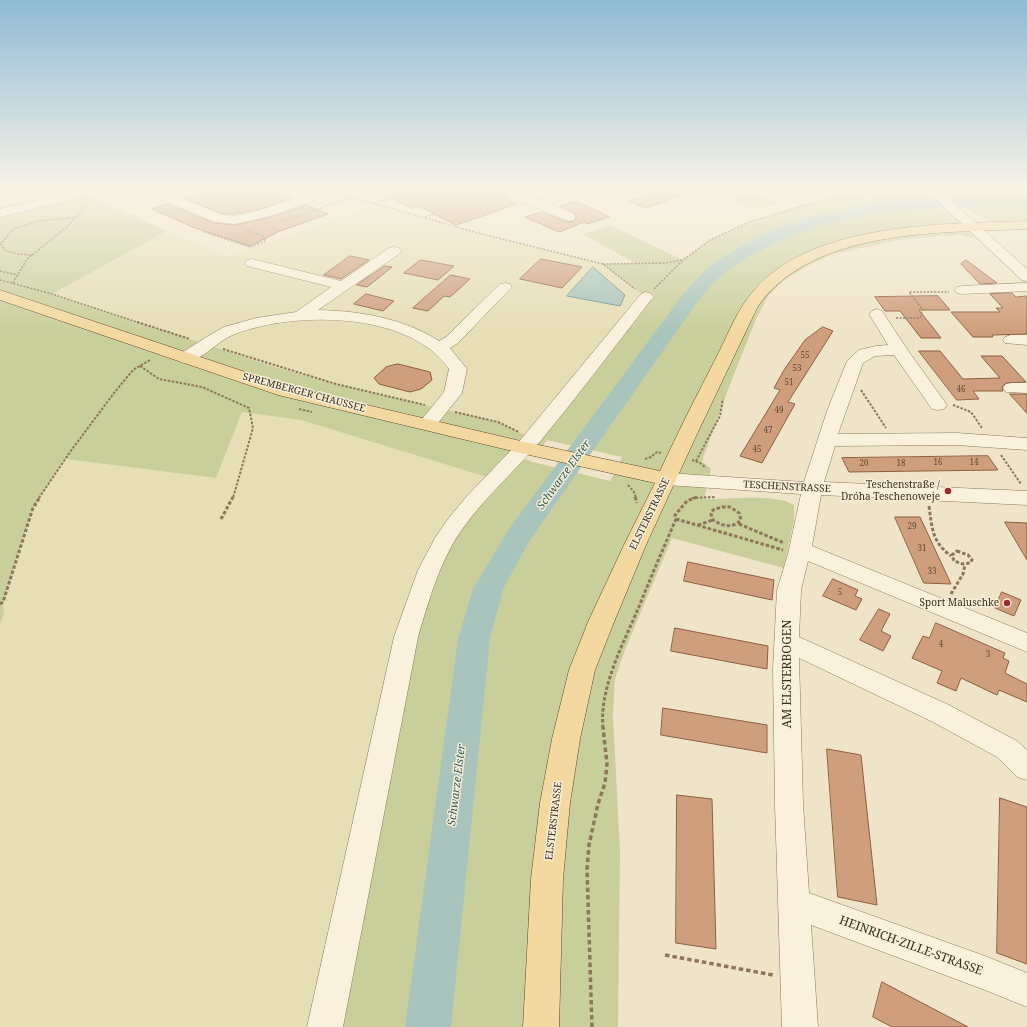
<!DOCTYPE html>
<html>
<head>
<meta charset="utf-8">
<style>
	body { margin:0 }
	canvas { display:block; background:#f0e4c8 }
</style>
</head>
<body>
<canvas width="1027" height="1027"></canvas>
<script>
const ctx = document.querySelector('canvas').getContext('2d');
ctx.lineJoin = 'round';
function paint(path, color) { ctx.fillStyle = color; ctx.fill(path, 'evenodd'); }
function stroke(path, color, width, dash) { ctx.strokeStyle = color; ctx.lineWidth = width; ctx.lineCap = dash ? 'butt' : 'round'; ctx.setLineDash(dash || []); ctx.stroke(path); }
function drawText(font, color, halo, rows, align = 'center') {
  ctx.font = font + ' "Noto Serif",serif'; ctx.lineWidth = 3; ctx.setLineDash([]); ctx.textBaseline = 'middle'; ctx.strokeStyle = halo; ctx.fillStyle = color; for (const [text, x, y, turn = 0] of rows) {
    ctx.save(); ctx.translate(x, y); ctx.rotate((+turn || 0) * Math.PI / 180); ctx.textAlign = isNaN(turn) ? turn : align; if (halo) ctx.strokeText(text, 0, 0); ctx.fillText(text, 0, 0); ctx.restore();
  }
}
const farmland = new Path2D(`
	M375,205l102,28 126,31 43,33 -114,142 -91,-31 -105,-24 -58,-16 -226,-74 115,-63 60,26z
	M242,412l59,8 192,59 -170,548h-323v-403l4,-11 -1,-11 31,-94 31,-49 151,19z`);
const green = new Path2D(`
	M726,188h16l36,15 -20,7 -43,-18z
	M933,191l5,4 -11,1 17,16h13l27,26h-13l-10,-3 -22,1 -34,3 -39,8 -33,7 -26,12 -24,15 -15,15 -12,23 -27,68 -27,74 9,8 -7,30c25,1 69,-6 90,6v15l-10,48 -112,-30 -47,112 -10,29 -2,37 7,135 -2,176h-74l23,-288 102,-261 102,-197 -105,197 -49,-10 5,-11 -75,-17 -7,10 -253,-61 -287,-95v-81l82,-20 85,38 -115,63 226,74 58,16 162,38 35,17 113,-141 -43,-34 32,-1 -52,-29 27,-9 73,35 27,-20 39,-18 50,-16 21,-5 47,-8z
	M956,192h71v28c-11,0 -24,3 -35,1 -17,-4 -29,-15 -42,-26l4,-1z
	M0,296l221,76 303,76 -31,31 -192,-59 -59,-8 -26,66 -151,-19 -32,49 -30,94 1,11 -4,11z
	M519,457l14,5 77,19 7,-12 49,11 -85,190 -43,357h-211l79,-389 42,-101z`);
const water = new Path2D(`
	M593,267l32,28 -5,11 -53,-10z`);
const river = new Path2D(`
	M1027,196v10c-91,1 -187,0 -269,46 -11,6 -23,12 -33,21 -10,8 -19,18 -27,28l-168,239 -27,49 -13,50 -39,388h-46l53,-388 15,-50 36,-60 175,-236c9,-10 18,-20 28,-28 10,-8 22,-14 34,-21 85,-47 186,-47 281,-48z`);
const building = new Path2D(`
	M216,188h51l23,10 -29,11 -26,5h-13l-37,-16z
	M368,188h64l1,7 19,-7h40l2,4 16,7 -2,1 9,4 -61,21 -37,-19 -6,2z
	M671,188h29v2l-55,18 -16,-7z
	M577,201l32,16 -21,7 -4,-2 -25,10 -34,-15 17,-5 26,10 6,-1 2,-4 -1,-4 -15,-7z
	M168,204l46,19 21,2 36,-8 35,-12 22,9 -48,17 -30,15 -55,-18 -43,-19z
	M350,256l19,4 -28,19 -17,-4z
	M541,259l41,8 -20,21 -42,-9z
	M421,260l33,6 -16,14 -34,-7z
	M966,260l31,23 -17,1 -19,-20z
	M385,266l7,1 -25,20 -10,-2z
	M451,275l19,4 -20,18 -6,-1 -16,15 -15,-3z
	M1012,293l4,4 11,-1v38l-35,1 1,2h-20l-22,-25h49l-4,-4h7l-13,-14z
	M366,294l28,7 -11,10 -29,-7z
	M938,296l12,14h-31l22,28h-20l-21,-27h-15l-10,-14z
	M823,327l10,4 -45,71 7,2 -33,59 -22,-7 40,-66 -6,-2 10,-18 21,-30z
	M919,351h21l23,28 37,-1 -19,-22h21l24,26 -20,1 -4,4 1,4h-30l6,8 -22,1z
	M398,364l32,8 2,8 -11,9 -11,3 -31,-8 -5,-6 12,-11z
	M1010,394h17v19z
	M988,456l10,14 -149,2 -7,-14z
	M895,517h25l31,67 -27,-1z
	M1005,522l22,1v37l-13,-22z
	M688,562l86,18 -2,20 -88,-19z
	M833,579l25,11 -3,6 7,3 -6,11 -33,-14z
	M1002,592l19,8 -7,16 -19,-8z
	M879,609l11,5 -9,17 10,5 -8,15 -23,-11z
	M936,623l69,30 -2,5 6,3 -4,12 22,11v18l-28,-12 -2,5 -36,-17 -5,13 -19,-8 5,-12 -30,-13 11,-22 6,2z
	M675,628l93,18 -1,23 -96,-18z
	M663,708l104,17v28l-106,-18z
	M827,749l34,6 16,150 -39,-8z
	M677,795l35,4 4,150 -40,-6z
	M1000,798l27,9v157l-30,-11z
	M882,982l86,45h-76l-19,-10z`);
const pathFar3 = new Path2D(`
	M114,191l9,-3
	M952,191l75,-1
	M905,192l13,-1
	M344,195l134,38 125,31 32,25
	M207,201l39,-13
	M375,203l24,-8
	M425,217l11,-3
	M280,220l3,1 67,-23
	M204,232l46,15 16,-6 -4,-5 -18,-7
	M33,255l-16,-1 -13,-4 -3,-6 12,-15 26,-8 40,-4
	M603,264l63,-1 16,-3
	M0,271l18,4
	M0,280l52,14 88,29
	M13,283l14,-24 40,-32 21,-24
	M654,289l29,-29 27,-20 39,-18 71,-21 54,-8
	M896,318h24l3,-8 -14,-18h40`);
const pathFar2 = new Path2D(`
	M137,322l53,17
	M223,349l113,35 89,21
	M140,366l19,13 43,8 47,21 4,20 -20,70
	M861,390l25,38
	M953,405l18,7 11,16
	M299,409l13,3
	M455,412l43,10 21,10
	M1001,455l20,29
	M645,459l6,-2 6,-5 4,1
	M692,460l8,3 6,5
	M696,461l24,-45 3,-17
	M628,485l6,7 2,6
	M39,498l31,-46 44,-59 19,-23 17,-10
	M692,498l23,-1`);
const pathFar1 = new Path2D(`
	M635,497l2,6
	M929,506c3,22 3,36 22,50
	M722,507h8l9,6 2,7c-9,9 -19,6 -28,0l-2,-6 2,-4z
	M221,519l12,-22
	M676,519l107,31
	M739,524l45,19
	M698,525l15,-5
	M957,551l11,4 4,5 -2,3 -7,1 -9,-3 -2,-6z
	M951,594l12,-20 2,-9
	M0,604l3,-2 30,-94 7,-11
	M603,728c-4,-39 20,-84 35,-119 12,-30 25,-60 38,-90l-1,-4 12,-14 10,-4`);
const path = new Path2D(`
	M665,955l108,20
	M592,1027l-5,-158 2,-24 9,-41 7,-21 2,-19 -4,-37`);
const minor = new Path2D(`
	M87,188h20l-2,3 -105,26v-8z
	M141,188h16l65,27 13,1 26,-6 63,-22h17l-2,3 -69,25 -35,8 -20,-2 -72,-31z
	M493,188h17l29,12 35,-12h17l-2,3 -39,13 24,10 1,3 -1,3 -5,1 -74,-30z
	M885,188h15c-4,6 -12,8 -18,7l-2,-3z
	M924,188h13l90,81v12l-5,-1z
	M394,247l5,1 2,3 -2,3 -81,56c42,1 85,8 121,31l7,-4 54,-53 5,-1 5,1 2,3 -54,56 -8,5 17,21 -5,24 -28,35 -7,2 -7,-2 -2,-4 26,-32 5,-23c-40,-58 -154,-58 -214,-35 -17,6 -38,32 -55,28l-2,-4 2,-4 28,-18 16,-9 32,-9 40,-6 35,-25 -84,-21 -2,-3 2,-3 5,-1 89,22 48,-33z
	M1027,283v8l-65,3 -5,-1 -2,-3 2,-3 5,-1z
	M646,292l5,2 3,3 -3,3c-36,46 -71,93 -108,138 -26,31 -57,58 -80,90 -23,32 -34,72 -45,109l-75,390h-36l87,-390 24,-67 17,-32 13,-19 19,-23 50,-52 124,-150z
	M877,309l5,2 25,38 40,56 -3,4 -6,1 -6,-1 -38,-54 -19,1 -12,7 -25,71 119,-1 70,5v12l-70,-5 -122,1 -11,36 203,9v14l-206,-10 -9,51 215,87v19l-219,-91 -7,29 -2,47 150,68 68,36 10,9v30l-10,-3 -20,-20 -66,-36 -132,-63 4,146 6,89 176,63 42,17v34l-42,-17 -174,-65 7,102h-36l-7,-223 -2,-135 4,-79 11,-36 13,-60 -134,-9 -7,-2 -3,-4 3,-4 7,-2 137,9 23,-71 20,-50 12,-11 17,-4 12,-1 -19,-31 3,-3z
	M1011,335h16v10l-22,-2 -2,-3 2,-3z
	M1012,383h15v10l-21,-1 -3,-4 3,-4z`);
const major = new Path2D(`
	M1027,221v8c-87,4 -213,-1 -269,77l-61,128 -51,111 -32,77 -19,48 -15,69 -10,64 -7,76 -4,148h-36l8,-148 9,-76 12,-64 17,-69 19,-48 36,-77 31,-62 -130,-29 -247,-59 -278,-95v-10l290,97 235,55 135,29c18,-39 38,-78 58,-117 11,-22 20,-46 37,-65 60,-67 189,-65 272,-68z`);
const markers = [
	[948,491,4,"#9e2a2b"],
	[1007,603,4,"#9e2a2b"]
];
const numberNames = [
	["55",805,356],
	["53",797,369],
	["51",789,383],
	["46",961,390],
	["49",779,411],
	["47",768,431],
	["45",757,450],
	["16",938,463],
	["14",974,463],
	["20",864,464],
	["18",901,464],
	["29",912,527],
	["31",922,549],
	["33",932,572],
	["5",840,593],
	["4",941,645],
	["3",988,655]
];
const streetNames = [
	["SPREMBERGER CHAUSSEE",304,393,15],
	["TESCHENSTRASSE",787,487,3],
	["ELSTERSTRASSE",650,514,-64],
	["ELSTERSTRASSE",554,821,-83]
];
const poiNames = [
	["Teschenstraße /",940,485],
	["Dróha Teschenoweje",940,497],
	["Sport Maluschke",999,603]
];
const waterNames = [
	["Schwarze Elster",564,475,-54],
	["Schwarze Elster",457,785,-83]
];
const nearStreetnames = [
	["AM ELSTERBOGEN",788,674,-90],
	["HEINRICH-ZILLE-STRASSE",911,946,20]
];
paint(farmland, '#e6deb5');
paint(green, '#c9cf9b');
paint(water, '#a9c4bc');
stroke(water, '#6f938a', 1);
paint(river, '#a9c4bc');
paint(building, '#cf9f7d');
stroke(building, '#8d5f41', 1);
stroke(minor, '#8d765c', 1);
stroke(major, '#5b4430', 1);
stroke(pathFar3, '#8d765c', 1.5, [2, 1.5]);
stroke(pathFar2, '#8d765c', 2, [2.5, 1.5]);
stroke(pathFar1, '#8d765c', 3, [3.5, 2]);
stroke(path, '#8d765c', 3.5, [4.5, 3]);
paint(minor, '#faf1dc');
paint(major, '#f3d9a0');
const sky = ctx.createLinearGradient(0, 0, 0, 332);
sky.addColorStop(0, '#8fbad6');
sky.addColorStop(0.57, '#f8f3e6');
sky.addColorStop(1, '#f8f3e600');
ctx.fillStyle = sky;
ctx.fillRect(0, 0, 1027, 332);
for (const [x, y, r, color] of markers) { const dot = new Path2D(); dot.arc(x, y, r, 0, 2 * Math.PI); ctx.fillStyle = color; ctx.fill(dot); stroke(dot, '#f7eed8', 1.5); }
drawText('8px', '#624a37', null, numberNames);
drawText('10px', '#3d2e20', '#f7eed8', streetNames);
drawText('10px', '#3d2e20', '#f7eed8', poiNames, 'right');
drawText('italic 11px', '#2f5d5a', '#f7eed8', waterNames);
drawText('12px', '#3d2e20', '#f7eed8', nearStreetnames);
</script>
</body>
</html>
